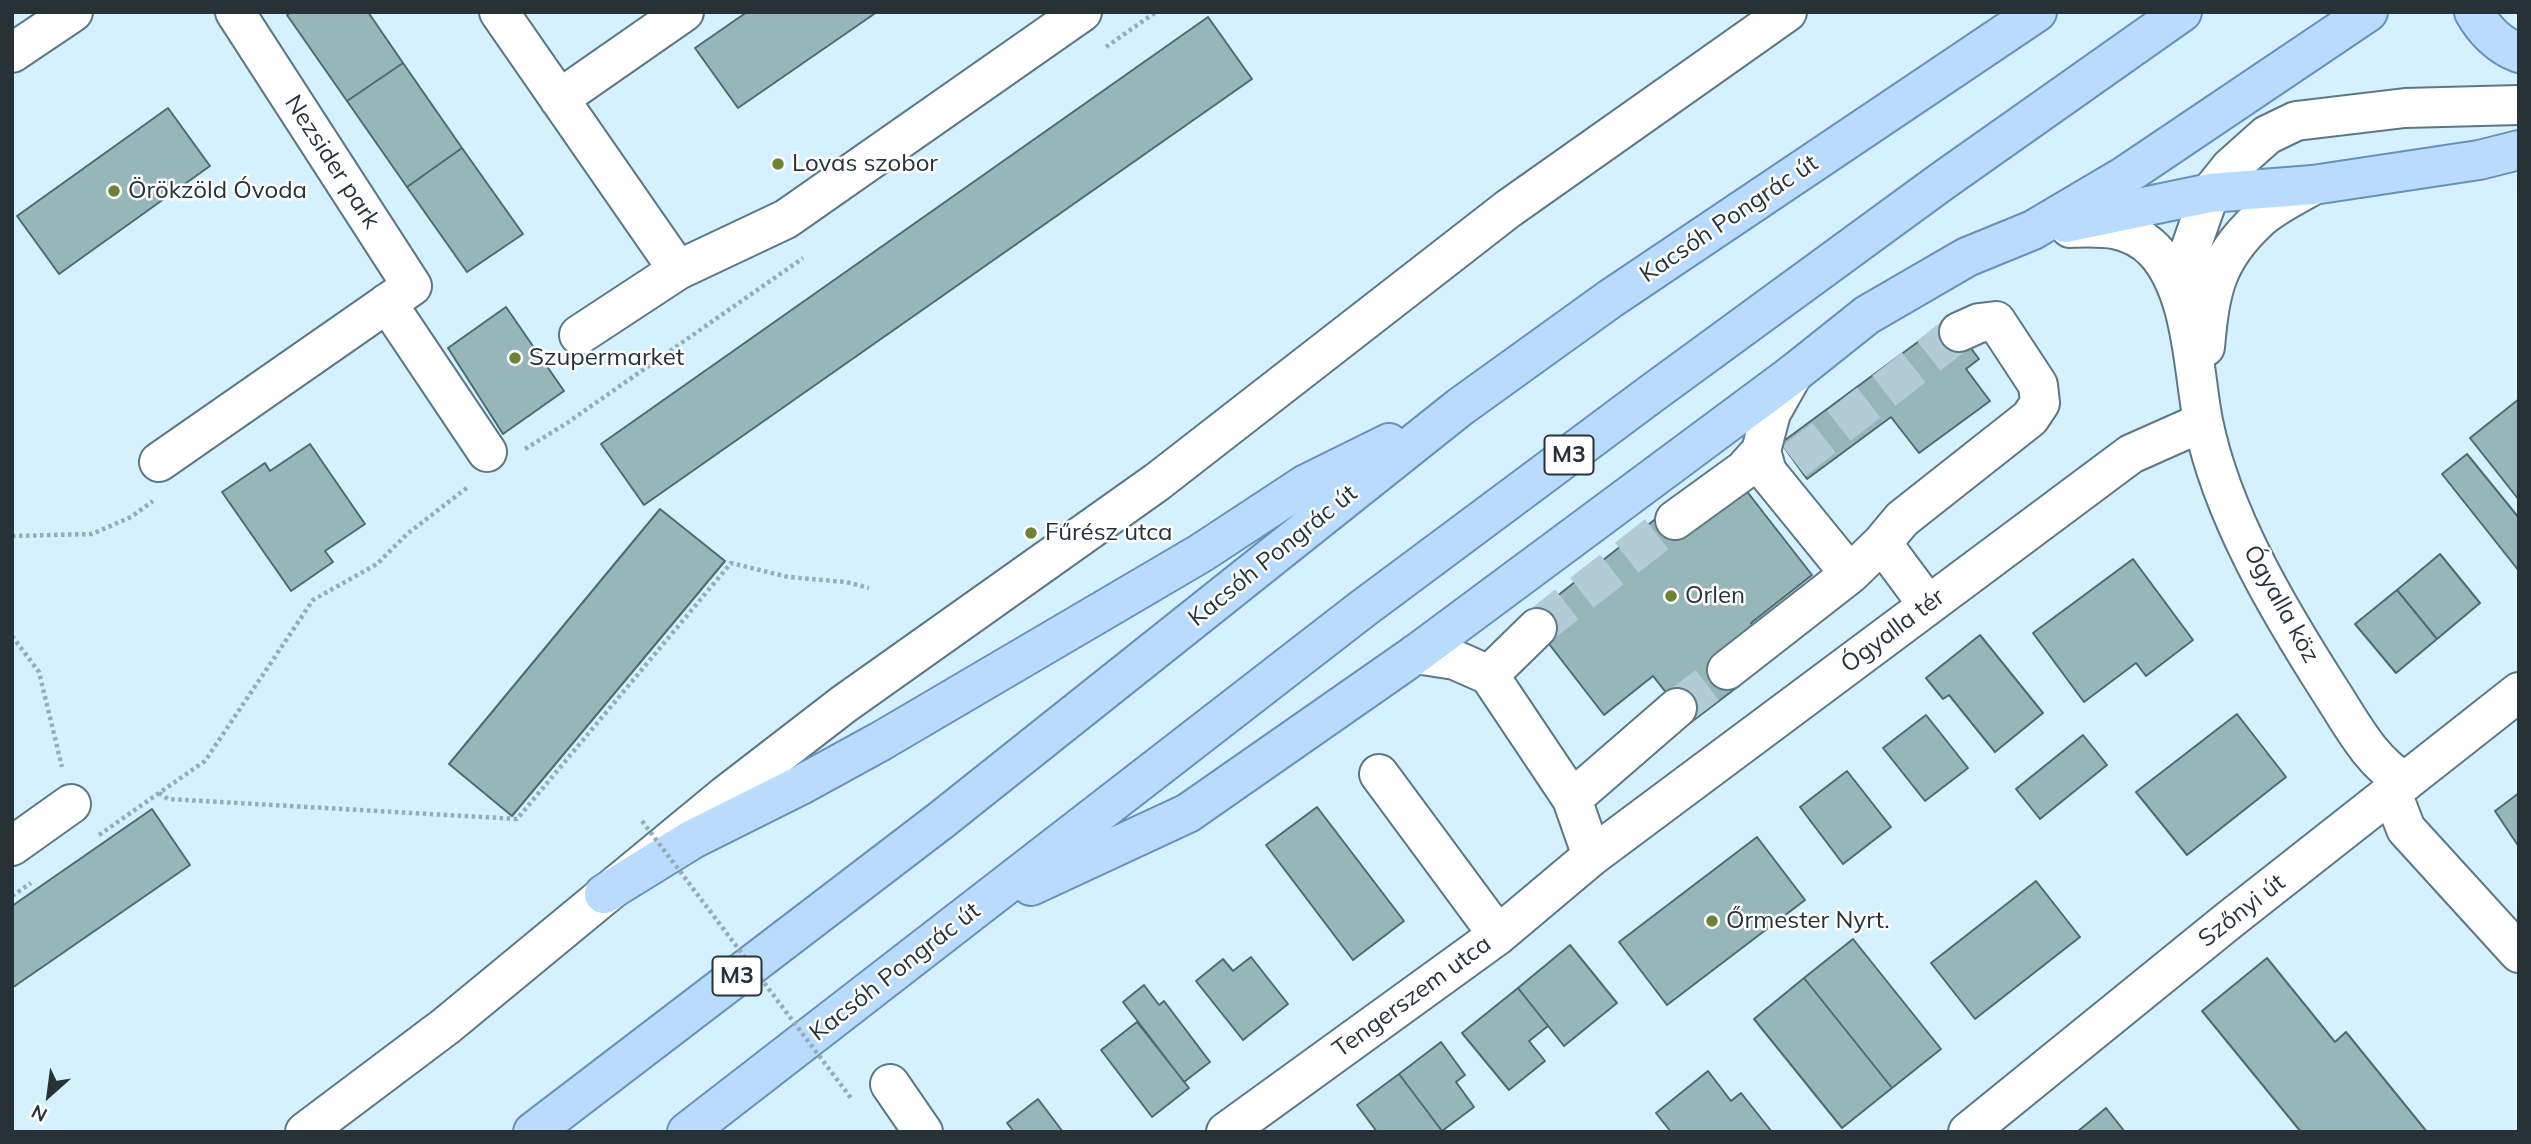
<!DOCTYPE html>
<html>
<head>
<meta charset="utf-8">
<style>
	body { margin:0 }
	#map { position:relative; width:2531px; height:1144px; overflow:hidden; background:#d5f1ff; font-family:Mulish,sans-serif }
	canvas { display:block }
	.frame { position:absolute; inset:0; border:14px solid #273237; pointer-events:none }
	.north { position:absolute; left:14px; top:1060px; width:70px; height:70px; -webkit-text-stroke:5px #fff; paint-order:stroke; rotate:208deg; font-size:19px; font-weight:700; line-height:28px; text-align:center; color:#273237 }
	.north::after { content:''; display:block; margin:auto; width:24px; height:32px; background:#273237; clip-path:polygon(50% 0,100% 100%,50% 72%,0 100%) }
</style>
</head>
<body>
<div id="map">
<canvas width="2531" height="1144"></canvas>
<div class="frame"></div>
<div class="north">N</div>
</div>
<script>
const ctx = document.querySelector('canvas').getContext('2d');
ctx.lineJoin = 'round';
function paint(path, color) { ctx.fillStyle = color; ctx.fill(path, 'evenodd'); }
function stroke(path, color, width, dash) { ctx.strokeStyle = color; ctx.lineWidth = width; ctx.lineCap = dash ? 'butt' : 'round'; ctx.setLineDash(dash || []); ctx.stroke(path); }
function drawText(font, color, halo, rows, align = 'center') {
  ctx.font = font + ' Mulish,sans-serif'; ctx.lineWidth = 5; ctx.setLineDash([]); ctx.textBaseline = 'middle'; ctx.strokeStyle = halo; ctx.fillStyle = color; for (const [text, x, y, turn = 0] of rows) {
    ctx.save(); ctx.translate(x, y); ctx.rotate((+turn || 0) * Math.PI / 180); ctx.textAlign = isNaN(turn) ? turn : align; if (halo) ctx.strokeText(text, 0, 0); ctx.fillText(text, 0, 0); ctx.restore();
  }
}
const building = new Path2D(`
	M291,12h77l35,51 -56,38 -60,-86z
	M747,12h130l-139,96 -43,-60z
	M1208,17l44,62 -608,426 -43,-61z
	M403,63l59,85 -55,39 -60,-86z
	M168,108l42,58 -151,108 -42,-58z
	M462,148l61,86 -56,38 -60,-85z
	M506,307l58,84 -61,43 -55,-86z
	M1949,319l30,40 -13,10 24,32 -71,52 -28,-36 -84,62 -26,-36z
	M2519,399v101l-49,-62z
	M310,444l55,80 -40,27 8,11 -42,29 -69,-99 43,-29 5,8z
	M2467,454l52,64v53l-77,-97z
	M1745,489l67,86 -61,48 5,5 -38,29 22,28 -50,38 -37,-47 -49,39 -75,-97 138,-108z
	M660,509l65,52 -213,255 -63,-52z
	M2440,554l40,49 -43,36 -40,-49z
	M2133,559l60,81 -47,36 -10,-13 -52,39 -51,-69z
	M2397,590l40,49 -41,34 -41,-49z
	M1980,635l63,78 -48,39 -46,-57 -6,4 -17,-21z
	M2237,714l49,63 -99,78 -51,-63z
	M1926,715l42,53 -43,33 -42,-53z
	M2083,735l24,30 -67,54 -24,-30z
	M1847,771l44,56 -48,37 -43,-57z
	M2519,793v54l-24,-36z
	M1317,807l87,114 -51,39 -87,-115z
	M152,809l38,56 -178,123v-82z
	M1757,837l48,63 -138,105 -48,-63z
	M2036,881l44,56 -105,82 -44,-56z
	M1853,939l88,110 -49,39 -88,-110z
	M1570,945l47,58 -53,43 -46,-58z
	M1251,957l37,47 -45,36 -47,-59 27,-22 10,12z
	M2267,958l68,84 11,-10 81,100h-126l-99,-121z
	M1804,978l88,110 -50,40 -88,-109z
	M1144,985l15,20 5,-4 46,61 -26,20 -61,-80z
	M1518,988l30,38 -19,15 16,20 -36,29 -47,-57z
	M1137,1022l52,66 -37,29 -51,-67z
	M1441,1042l24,33 -9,7 18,25 -32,24 -43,-57z
	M1708,1071l23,30 10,-8 31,39h-101l-15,-19z
	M1399,1074l43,57 -1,1h-64l-20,-27z
	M1038,1099l25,33h-49l-7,-9z
	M2106,1108l19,24h-48z`);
const minorTunnel = new Path2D(`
	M1794,461l165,-129
	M1537,628l138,-108
	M1677,708l50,-38`);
const path = new Path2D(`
	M1106,47l50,-35
	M525,449l42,-26 236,-165
	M12,536l80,-2 39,-17 22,-16
	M12,636l27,36 23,95
	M159,793l9,6 349,20 214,-256 57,14 58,5 23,6
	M99,835l106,-74 108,-161 64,-36 30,-30 61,-47
	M12,896l19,-13`);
const minor = new Path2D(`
	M499,12l179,258
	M12,53l61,-41
	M559,99l125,-87
	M2070,228c32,-1 59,-3 84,22 39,41 39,119 49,171 19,94 75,188 126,268 23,35 40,71 76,93
	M387,303l100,149
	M2183,305l8,-58 19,-54 20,-25 37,-33 29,-14 109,-13 114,-3
	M579,335l99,-65 108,-51 296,-207
	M2205,347c5,-55 10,-87 53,-127 15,-14 37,-24 55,-35
	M1761,451l6,21 83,102
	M159,462l253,-176 -177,-274
	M1675,520l69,-50 17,-19 10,-38 22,-39
	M1882,543l46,62
	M1416,654l39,6 34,15 83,124 20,57
	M1727,670l123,-96 32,-31 20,-24 128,-101 10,-15 -2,-18 -42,-64 -17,2 -20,9
	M1489,675l48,-47
	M1379,774l119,161
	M2392,793l14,36 113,124
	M1572,799l105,-91
	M12,846l59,-42
	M890,1084l33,48
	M305,1132l141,-106 280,-231 118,-91 313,-222 351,-273 279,-197
	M1226,1132l272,-197 94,-79 539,-402 72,-32
	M1968,1132l260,-211 291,-229`);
const major = new Path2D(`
	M2474,12c10,18 26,34 45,41
	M2066,223l144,-30 103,-8 166,-25 40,-10
	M1031,886l157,-73 228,-159 377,-280 74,-59 100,-58 66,-27 93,-55 242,-163
	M604,894l89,-55 106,-53 82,-45 320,-188 105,-69 83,-41
	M533,1132l407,-311 520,-414 150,-108 427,-287
	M687,1132l674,-522 290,-216 290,-212 241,-170`);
const pathBridge = new Path2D(`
	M642,821l209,277`);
const markers = [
	[778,164,7,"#6d8234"],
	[114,191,7,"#6d8234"],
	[515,358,7,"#6d8234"],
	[1031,533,7,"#6d8234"],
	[1671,596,7,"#6d8234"],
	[1712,921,7,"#6d8234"]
];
const shields = [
	[1569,455,49],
	[737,976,49]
];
const shieldNames = [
	["M3",1569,455],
	["M3",737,976]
];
const streetNames = [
	["Nezsider park",332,162,57],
	["Kacsóh Pongrác út",1729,219,-34],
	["Kacsóh Pongrác út",1273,556,-39],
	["Ógyalla köz",2281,604,61],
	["Ógyalla tér",1893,631,-37],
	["Szőnyi út",2242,911,-38],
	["Kacsóh Pongrác út",895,972,-38],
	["Tengerszem utca",1412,997,-36]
];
const poiNames = [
	["Lovas szobor",792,164],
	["Örökzöld Óvoda",128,191],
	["Szupermarket",529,358],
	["Fűrész utca",1045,533],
	["Orlen",1685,596],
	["Őrmester Nyrt.",1726,921]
];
paint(building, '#96b6ba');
stroke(building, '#4e6b70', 2);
stroke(minorTunnel, '#b2cbd7', 38, [38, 19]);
stroke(minor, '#5e7883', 42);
stroke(major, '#6792b8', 42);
stroke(path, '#96acb7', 4.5, [3.5, 3.5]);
stroke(minor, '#fff', 38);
stroke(major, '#b9dcfe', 38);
stroke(pathBridge, '#96acb7', 4.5, [3.5, 3.5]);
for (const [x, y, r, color] of markers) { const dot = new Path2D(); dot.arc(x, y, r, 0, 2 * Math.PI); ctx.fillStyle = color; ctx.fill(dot); stroke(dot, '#fff', 2.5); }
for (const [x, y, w] of shields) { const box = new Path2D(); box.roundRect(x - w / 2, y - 19.5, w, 39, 5); ctx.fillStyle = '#fff'; ctx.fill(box); stroke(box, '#273237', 2); }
drawText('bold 23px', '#273237', null, shieldNames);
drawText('24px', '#273237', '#fff', streetNames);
drawText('24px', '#273237', '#fff', poiNames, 'left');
</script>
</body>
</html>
